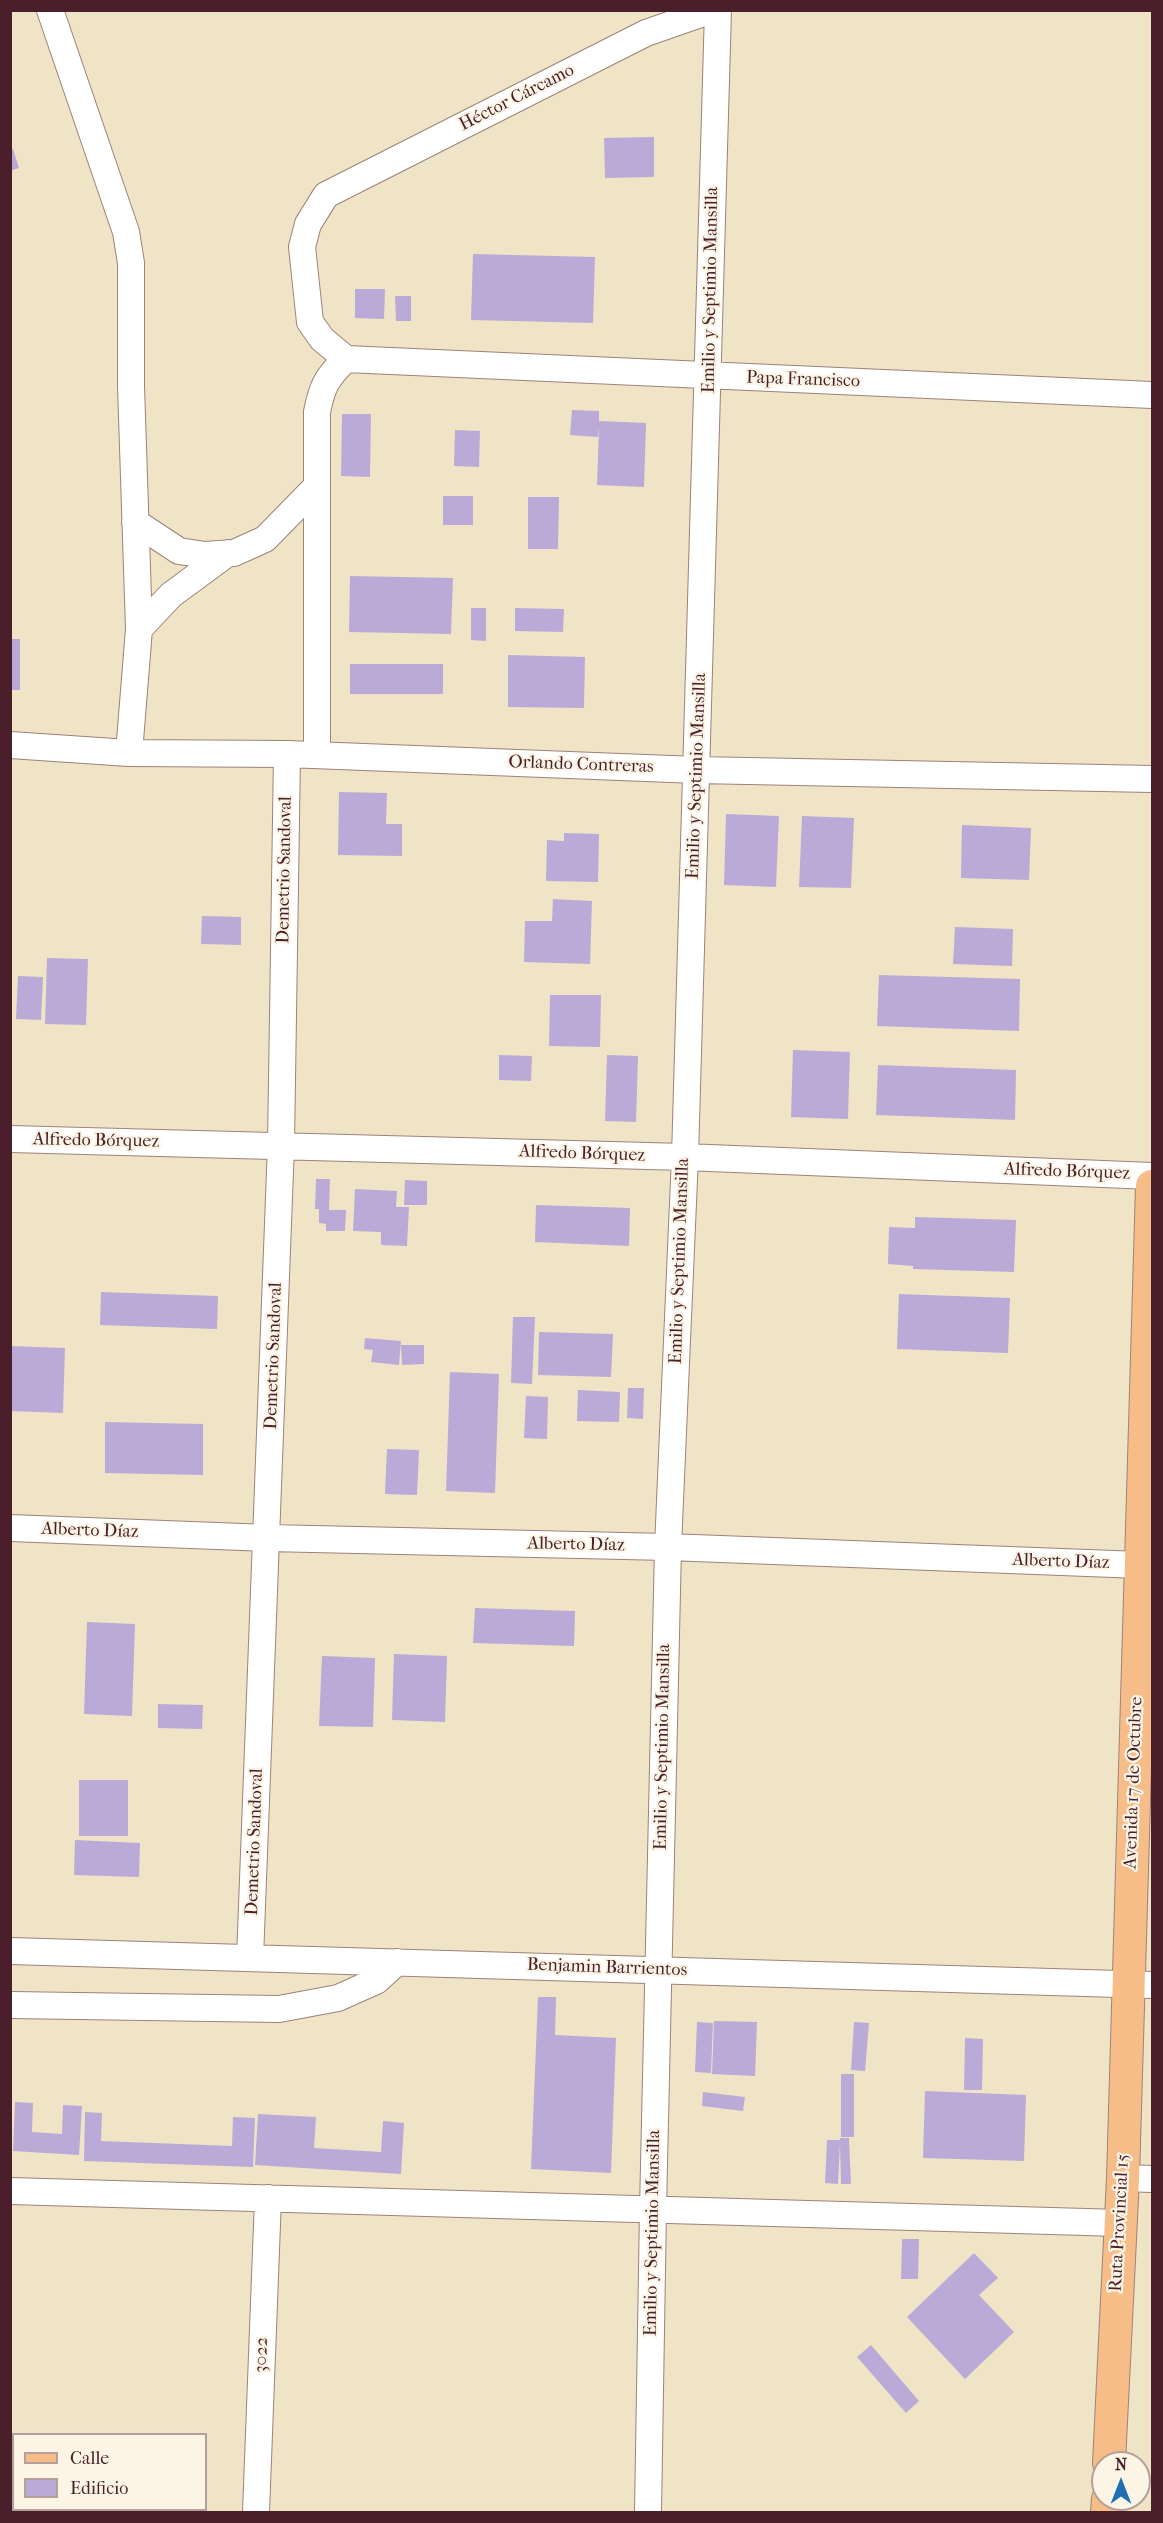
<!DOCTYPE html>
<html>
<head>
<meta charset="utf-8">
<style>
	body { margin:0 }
	#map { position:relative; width:1163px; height:2523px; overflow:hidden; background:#f0e4c6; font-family:"IM FELL French Canon",serif }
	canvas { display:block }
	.frame { position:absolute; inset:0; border:12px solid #4a1f2b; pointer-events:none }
	.legend { position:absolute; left:12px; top:2433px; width:195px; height:78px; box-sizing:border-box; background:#fcf5e5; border:2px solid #b59f9b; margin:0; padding:8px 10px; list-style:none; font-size:18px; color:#4a1f2b }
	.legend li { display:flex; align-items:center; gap:12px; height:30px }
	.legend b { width:30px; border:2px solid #b59f9b }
	.north { position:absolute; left:1091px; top:2451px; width:60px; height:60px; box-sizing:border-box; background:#fcf5e5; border:2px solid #b59f9b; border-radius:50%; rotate:0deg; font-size:16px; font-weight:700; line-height:24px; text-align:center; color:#4a1f2b }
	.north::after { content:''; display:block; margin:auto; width:21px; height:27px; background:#1f6fb2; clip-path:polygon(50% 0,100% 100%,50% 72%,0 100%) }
</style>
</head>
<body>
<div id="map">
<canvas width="1163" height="2523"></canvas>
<div class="frame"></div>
<ul class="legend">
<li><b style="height:8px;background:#f7bd88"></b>Calle</li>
<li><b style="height:16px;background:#bbaad7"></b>Edificio</li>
</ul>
<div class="north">N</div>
</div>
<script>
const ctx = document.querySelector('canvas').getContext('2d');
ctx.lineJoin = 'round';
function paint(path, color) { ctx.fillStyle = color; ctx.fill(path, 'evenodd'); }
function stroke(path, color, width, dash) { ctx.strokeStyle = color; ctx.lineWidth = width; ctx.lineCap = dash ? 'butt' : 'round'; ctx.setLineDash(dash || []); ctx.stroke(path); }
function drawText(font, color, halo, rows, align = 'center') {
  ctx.font = font + ' "IM FELL French Canon",serif'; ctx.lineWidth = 4.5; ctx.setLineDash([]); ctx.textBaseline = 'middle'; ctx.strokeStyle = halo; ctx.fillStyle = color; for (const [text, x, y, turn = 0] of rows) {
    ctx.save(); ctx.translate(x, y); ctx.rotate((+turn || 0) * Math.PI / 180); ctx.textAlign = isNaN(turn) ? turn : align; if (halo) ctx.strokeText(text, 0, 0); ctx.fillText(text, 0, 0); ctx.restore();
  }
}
const building = new Path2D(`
	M654,137v40l-49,1 -1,-40z
	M13,149l6,19 -9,3v-21z
	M473,254l122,3 -2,66 -122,-3z
	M355,289h30l-1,30 -29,-1z
	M395,296h16v25h-15z
	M572,410l27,1v10l47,2 -2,64 -47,-2 2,-58 -1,10 -28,-2z
	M342,414h29l-1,63 -29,-1z
	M455,430l25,1 -1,36 -25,-1z
	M443,496h30v29h-30z
	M528,497h31l-1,52h-30z
	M350,576l103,2 -2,56 -102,-2z
	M471,608h15v33l-15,-1z
	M515,608l49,1 -1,23 -48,-1z
	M10,639h10v51h-10z
	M508,655l77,2 -1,51 -76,-1z
	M350,664h93v30h-93z
	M339,792l48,1 -1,31h16v32l-64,-1z
	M726,814l53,2 -3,71 -52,-2z
	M802,816l52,2 -3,70 -52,-1z
	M962,825l69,3 -2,52 -68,-2z
	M564,833l35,1 -1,48 -52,-1 1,-41 17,1z
	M553,899l39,2 -2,63 -66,-2 1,-41h27z
	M202,916l39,1v28l-40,-1z
	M955,927l58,2 -1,37 -59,-2z
	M47,958l41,1 -2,66 -41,-1z
	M879,975l141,4 -1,52 -142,-5z
	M18,976l25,1 -2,43 -25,-1z
	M550,995h51l-1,52 -51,-1z
	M793,1050l57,2 -2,67 -57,-2z
	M499,1055l33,1 -1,25 -32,-1z
	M607,1055l31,1 -2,66 -31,-1z
	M878,1065l138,5 -1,50 -139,-5z
	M316,1179h14l-1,31h17l-1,21h-19v-7l-7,-1v-14h-4z
	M405,1180l22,1v24h-23z
	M355,1189l42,2 -1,16h13l-2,39 -26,-1v-13l-28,-1z
	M536,1205l94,3 -1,38 -94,-4z
	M915,1217l101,3 -2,52 -101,-3v-3l-25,-2 1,-37 26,1z
	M101,1292l117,4 -1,33 -117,-4z
	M899,1294l111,4 -2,55 -111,-4z
	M513,1317h22l-3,67 -21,-1z
	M539,1332l74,2 -2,43 -73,-2z
	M365,1338l36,3 -2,24 -28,-3 2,-12 -9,-1z
	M401,1345h23v19l-22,1z
	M10,1346l55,2 -2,65 -53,-2z
	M450,1372l49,2 -4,119 -49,-2z
	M628,1388h16l-1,31 -16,-1z
	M578,1390l42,2 -1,30 -42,-1z
	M526,1396l22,1 -1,42 -23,-1z
	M105,1422l98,2v51l-98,-2z
	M387,1449l32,1 -2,45 -32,-1z
	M475,1608l100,3 -1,35 -101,-3z
	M87,1622l48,2 -3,92 -48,-2z
	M394,1654l53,2 -2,66 -53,-2z
	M322,1656l53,2 -2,69 -54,-1z
	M158,1704l45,1 -1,24 -44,-1z
	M79,1780h49v56h-49z
	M75,1840l65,3 -1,34 -65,-2z
	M538,1997h18l-1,38 61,3 -5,135 -80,-4z
	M714,2021l43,1 -2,54 -43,-2z
	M697,2022l16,1 -2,50 -16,-1z
	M854,2022l15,1 -4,48 -14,-1z
	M965,2038l18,1 -1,51h-18z
	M841,2074h13v63h-13z
	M925,2091l101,4 -2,66 -101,-3z
	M703,2092l42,5 -2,14 -41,-5z
	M15,2102l18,1 -1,29 30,2 1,-29 19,1 -3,49 -66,-4z
	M85,2112l17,1 -1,28 131,5 1,-29 22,1 -2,49 -169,-6z
	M258,2114l58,3 -2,31 67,4 2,-31 21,2 -3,51 -146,-9z
	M840,2138h9l2,46h-10l-1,-40 -2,40 -13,-1 2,-43h13z
	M902,2239h17l-1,40h-17z
	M974,2253l24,25 -19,17 35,37 -49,47 -58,-62z
	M871,2345l48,56 -13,12 -49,-56z`);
const minor = new Path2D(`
	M50,10l76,222 5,31v123l8,243 -10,124
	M346,359l806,36
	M135,522l44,29 26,4 29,-2 31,-14 51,-52
	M139,629l32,-34 57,-42
	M10,745l119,8 158,1 410,16 455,9
	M317,755v-343c5,-26 10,-35 29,-53l-24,-20 -12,-17 -8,-75 6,-23 18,-29 320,-162 66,-23
	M10,1139l675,18 467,19
	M10,1528l258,10 400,9 472,18 12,-2
	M10,1951l1142,34
	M250,1958l31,-813 6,-391
	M10,2005l269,4 59,-11 38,-17 21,-19
	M1123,2178l29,1
	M10,2191l1110,32
	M256,2512l12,-314
	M648,2512l5,-303 15,-662 17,-390 33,-1147`);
const major = new Path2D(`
	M1109,2463l14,-285 29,-992
	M1107,2512l1,-13`);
const streetNames = [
	["Héctor Cárcamo",517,98,-27],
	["Emilio y Septimio Mansilla",711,290,-89],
	["Papa Francisco",803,380,2],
	["Orlando Contreras",581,765,2],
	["Emilio y Septimio Mansilla",697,776,-88],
	["Demetrio Sandoval",285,870,-89],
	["Alfredo Bórquez",96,1141,1],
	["Alfredo Bórquez",582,1154,2],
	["Alfredo Bórquez",1067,1172,2],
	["Emilio y Septimio Mansilla",680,1261,-88],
	["Demetrio Sandoval",274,1356,-88],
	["Alberto Díaz",90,1531,2],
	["Alberto Díaz",576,1545,1],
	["Alberto Díaz",1061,1562,2],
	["Emilio y Septimio Mansilla",663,1747,-89],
	["Avenida 17 de Octubre",1134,1783,-88],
	["Demetrio Sandoval",255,1842,-88],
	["Benjamin Barrientos",607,1968,2],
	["Ruta Provincial 15",1120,2223,-87],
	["Emilio y Septimio Mansilla",653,2233,-89],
	["3022",262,2355,-88]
];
paint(building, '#bbaad7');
stroke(minor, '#9d8278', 28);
stroke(major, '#9d8278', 34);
stroke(minor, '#fff', 26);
stroke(major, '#f7bd88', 32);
drawText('18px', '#4a1f2b', '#fcf5e5', streetNames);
</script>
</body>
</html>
